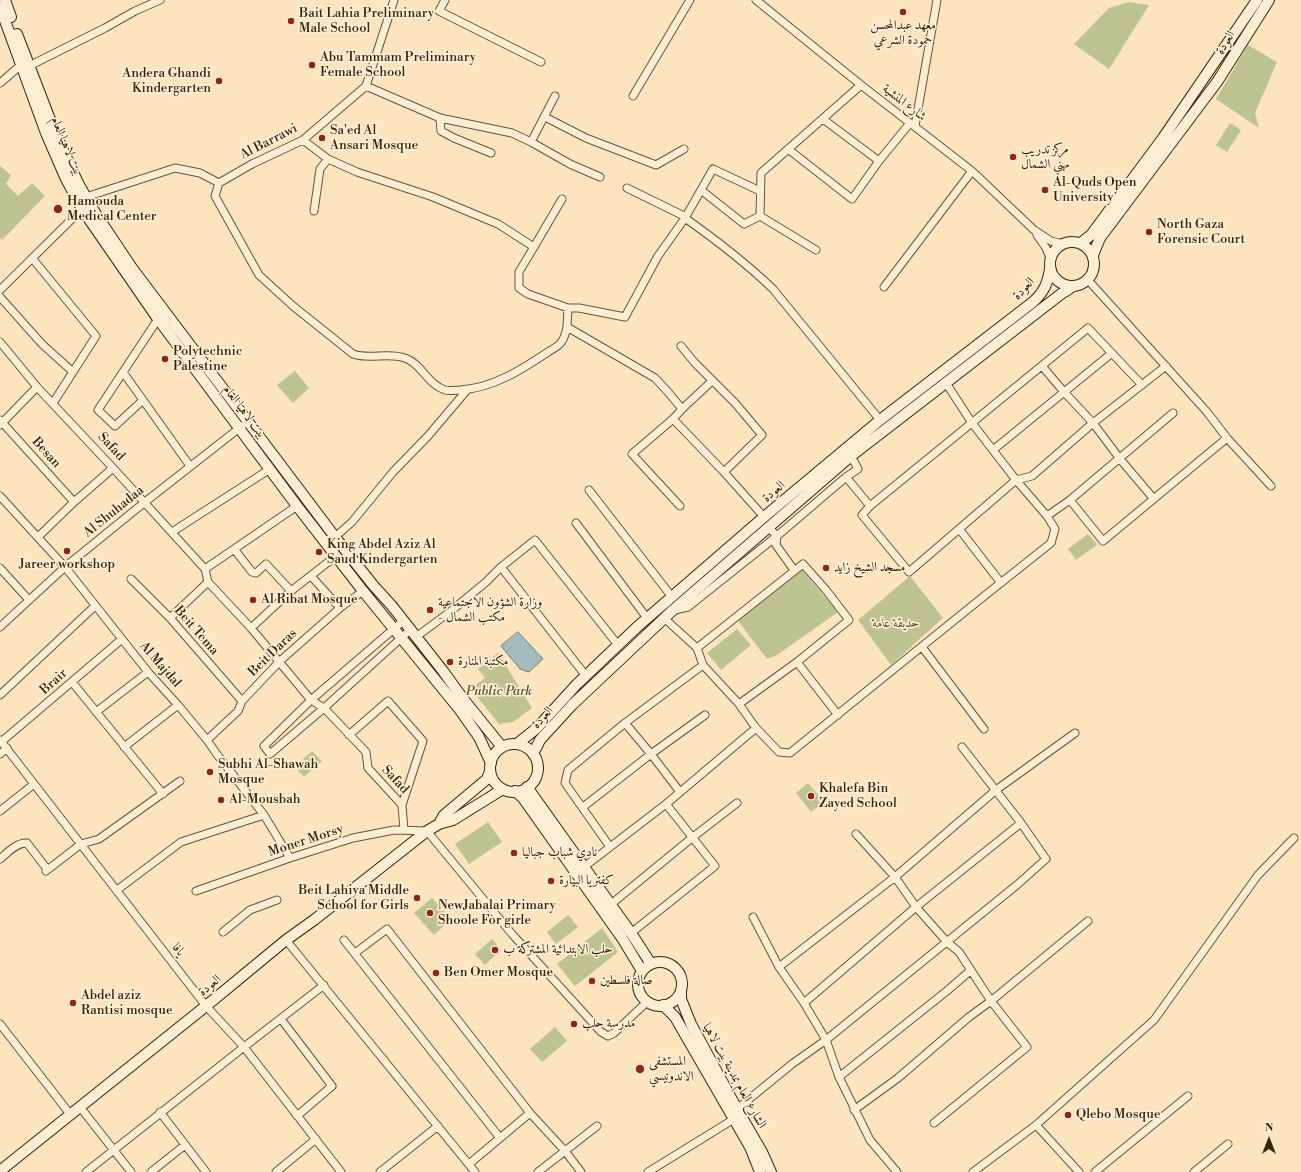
<!DOCTYPE html>
<html>
<head>
<meta charset="utf-8">
<style>
	body { margin:0 }
	#map { position:relative; width:1301px; height:1172px; overflow:hidden; background:#fbe4be; font-family:"Libre Bodoni",serif }
	canvas { display:block }
	.north { position:absolute; left:1249px; top:1120px; width:40px; height:40px; -webkit-text-stroke:3px #fcedd5; paint-order:stroke; rotate:0deg; font-size:11px; font-weight:700; line-height:16px; text-align:center; color:#37250b }
	.north::after { content:''; display:block; margin:auto; width:14px; height:18px; background:#37250b; clip-path:polygon(50% 0,100% 100%,50% 72%,0 100%) }
</style>
</head>
<body>
<div id="map">
<canvas width="1301" height="1172"></canvas>
<div class="north">N</div>
</div>
<script>
const ctx = document.querySelector('canvas').getContext('2d');
ctx.lineJoin = 'round';
function paint(path, color) { ctx.fillStyle = color; ctx.fill(path, 'evenodd'); }
function stroke(path, color, width, dash) { ctx.strokeStyle = color; ctx.lineWidth = width; ctx.lineCap = dash ? 'butt' : 'round'; ctx.setLineDash(dash || []); ctx.stroke(path); }
function drawText(font, color, halo, rows, align = 'center') {
  ctx.font = font + ' "Libre Bodoni",Amiri,serif'; ctx.lineWidth = 3.5; ctx.setLineDash([]); ctx.textBaseline = 'middle'; ctx.strokeStyle = halo; ctx.fillStyle = color; for (const [text, x, y, turn = 0] of rows) {
    ctx.save(); ctx.translate(x, y); ctx.rotate((+turn || 0) * Math.PI / 180); ctx.textAlign = isNaN(turn) ? turn : align; if (halo) ctx.strokeText(text, 0, 0); ctx.fillText(text, 0, 0); ctx.restore();
  }
}
const green = new Path2D(`
	M1129,2l20,3 -40,64 -35,-25 35,-36z
	M1248,45l29,17 -22,51 4,15 -43,-29z
	M1230,123l11,7 -14,22 -11,-7z
	M0,166l11,9 -5,9 12,12 14,-13 13,13 -43,44 -2,-2z
	M295,371l14,17 -16,15 -16,-18z
	M1088,534l9,11 -21,15 -8,-11z
	M801,569l37,43 -61,43 -10,4 -29,-38z
	M910,576l33,42 -52,47 -33,-45z
	M737,629l14,16 -30,25 -14,-17z
	M498,653l34,55 -19,14 -14,2 -28,-35 14,-11 -7,-9z
	M312,751l10,10 -18,16 -9,-10z
	M808,783l16,19 -13,10 -15,-19z
	M488,822l14,20 -33,22 -14,-20z
	M432,898l19,21 -17,16 -20,-22z
	M568,915l10,12 -22,17 -9,-12z
	M602,928l16,24 -43,34 -18,-22z
	M492,939l9,11 -16,15 -10,-11z
	M555,1027l12,14 -25,21 -12,-13z`);
const water = new Path2D(`
	M518,632l25,27 -14,13 -9,-3 -19,-23z`);
const street = new Path2D(`
	M445,0l-6,11 102,51
	M756,0l105,85 111,86 62,59 17,11 12,3
	M29,66l76,-38 30,-17 25,-11
	M0,83l21,-18
	M366,86l74,32 1,13 13,7 37,15
	M633,96l57,-96
	M545,117l41,21 70,27 28,-16
	M440,118l72,15 19,9 24,-46
	M823,119l56,42
	M915,126l22,-126
	M303,140l25,19 29,13 76,25 65,27 36,23 -15,25v16l9,6 40,14h11l46,9 33,-61 27,-38 28,-49 47,22
	M531,142l39,22 30,13
	M788,149l64,50 27,-38 31,-38
	M219,183l-4,13 44,79 34,31 60,48c16,6 35,-2 52,4 16,5 23,27 40,32 4,1 10,0 15,0 33,-2 61,-20 88,-38 4,-3 12,-6 14,-11 3,-4 4,-10 5,-14
	M627,188l59,29
	M701,190l43,34 16,-8
	M86,197l89,-29 25,5 19,10 33,-19 51,-24 63,-54 28,-86
	M314,211l6,-42 8,-10
	M685,218c31,22 61,45 88,71l107,131
	M1037,235l9,13 4,10
	M534,247l28,-48
	M816,250l-56,-34 1,-43 100,-88
	M32,258l64,78 -43,67
	M1088,280l119,132 20,26 44,48
	M884,287l88,-116
	M0,290l82,-81
	M0,297l42,47 31,28
	M568,308l-1,19 88,51 13,14 14,17
	M0,342l37,45 76,81 92,101 3,13 43,46 60,72 13,8 42,44 2,16 34,37 2,25
	M681,346l13,16 41,41 27,32 -38,37
	M1042,366l22,26 29,31 27,36 33,39
	M123,372l67,94
	M143,400l-28,26 -17,-16 60,-91
	M673,419l50,52 41,46
	M0,420l74,82
	M0,425l37,-38
	M993,450l119,-97
	M851,456l7,13 -12,8 24,29 -8,9 47,57 107,-92 16,-4 61,-53 73,-57
	M589,490l83,107
	M0,496l65,71 83,105 30,33 29,35 9,13 48,62 26,43
	M1070,500l33,41 124,-103
	M680,506l-48,-52 41,-35 9,-10 30,-28
	M870,506l218,-178 54,57
	M1047,516l23,-16 103,-87
	M576,523l71,95
	M768,527l9,9 -1,9 18,25
	M960,530l41,53
	M172,532l98,-63
	M38,537l36,-35 39,-34
	M335,537l17,-15 41,-50 35,-36 39,-46
	M234,549l18,23 4,1 10,-9 25,27
	M501,567l85,109
	M0,568l29,32
	M205,569l92,-63
	M311,576l29,32
	M131,579l39,39 72,83
	M675,610l13,-3 89,-71 69,-59
	M170,618l38,-36
	M664,618l33,30 6,17 36,39 17,24 23,24 11,1 193,-156 68,-54 4,-14 -8,-13 -31,-36 -44,-57 -26,-40
	M403,621l-92,79 -47,46 6,8 54,-46 86,-78
	M0,627l65,-60 80,-65 97,-76
	M251,628l40,-37 45,-35
	M416,637l35,-26 35,-29 15,-15 34,-27 83,105
	M922,647l62,82
	M697,648l106,-84 23,26 23,30 -52,42 -58,42
	M797,662l41,53
	M72,682l91,112
	M0,695l95,-89
	M96,712l52,-40
	M625,723l26,31 29,38
	M349,735l39,-34 35,40 -21,64
	M0,740l206,266 38,41 97,125
	M207,740l31,-29 4,-10 38,-40 60,-53 23,-17
	M1,742l121,-103
	M124,747l54,-42
	M0,754l7,-6
	M583,807l68,-53 54,-39
	M0,811l34,-27
	M856,834l39,43 21,30 31,35 12,10 32,49 36,46 -93,76
	M610,847l-45,-64 3,-13 57,-47 78,-58
	M0,859c7,-6 17,-17 27,-16l20,26
	M584,867l82,-63 90,-76
	M46,871l35,-27 18,-5 81,-58
	M117,890l64,-48 83,-27
	M196,891l94,-33 63,-20 41,-8 33,1 85,103 89,98 7,4 6,-3 34,-32
	M610,905l83,-68 44,-34
	M753,917l26,50 25,36
	M223,932l27,-22 27,-10
	M631,933l84,-67 -49,-62
	M286,940l189,232
	M344,940l156,198
	M355,953l32,-24 143,184 35,38 16,21
	M779,967l116,-90 101,-87 79,-57
	M281,1019l51,67 -35,30
	M0,1024l70,90
	M839,1077l109,-87 23,-20
	M80,1107l51,65
	M737,1109l55,-45 34,-24 43,-35 149,-121 28,-25 -25,-36 -59,-76
	M854,1110l44,-32 71,-61 22,-16 97,-80
	M160,1112l46,60
	M1036,1125l43,47
	M469,1164l61,-51
	M86,1172l158,-125 80,-62
	M151,1172l34,-27
	M276,1172l40,-33
	M380,1172l58,-46
	M538,1172l59,-46
	M648,1172l86,-53
	M897,1172l-27,-32 -31,-63 -13,-37 -22,-37 112,-96 105,-84
	M973,1172l63,-47 118,-105 104,-145 36,-37
	M1095,1172l93,-76
	M1194,1172l34,-28`);
const secondary = new Path2D(`
	M5,0l6,17
	M0,7l46,126 20,46 16,30 76,110 139,187 66,85 97,119 19,27 12,26
	M17,34l39,101 22,48 14,25 40,60 203,269 38,48 19,21 51,65 21,29 38,47
	M1050 264a22 22 0 1 1 44 0a22 22 0 1 1-44 0Z
	M1081,243l10,-8 72,-97 94,-138
	M1093,255l7,-17 117,-156 52,-82
	M517,744l20,-16 40,-44 60,-57 127,-110 116,-97 153,-118c11,-10 15,-19 17,-34
	M490 768a24 24 0 1 1 48 0a24 24 0 1 1-48 0Z
	M533,754l7,-14 32,-35 101,-95 178,-154 210,-162 11,-7
	M527,787l104,146 20,31
	M515,791l8,7 99,140 20,33
	M439,824l5,-9 43,-36 3,-8
	M638 984a22 22 0 1 1 44 0a22 22 0 1 1-44 0Z
	M681,990v9l10,25 46,85 25,43 9,20
	M663,1005l12,12 75,130 10,25
	M0,1171l206,-165 80,-66 28,-20 113,-89 12,-7 14,-4 50,-31`);
const markers = [
	[903,12,4,"#8f2418"],
	[291,21,4,"#8f2418"],
	[312,65,4,"#8f2418"],
	[219,81,4,"#8f2418"],
	[322,138,4,"#8f2418"],
	[1013,157,4,"#8f2418"],
	[1045,190,4,"#8f2418"],
	[58,209,5,"#8f2418"],
	[1149,232,4,"#8f2418"],
	[165,359,4,"#8f2418"],
	[67,551,4,"#8f2418"],
	[319,552,4,"#8f2418"],
	[826,568,4,"#8f2418"],
	[253,600,4,"#8f2418"],
	[430,610,4,"#8f2418"],
	[450,662,4,"#8f2418"],
	[210,772,4,"#8f2418"],
	[811,796,4,"#8f2418"],
	[221,800,4,"#8f2418"],
	[514,853,4,"#8f2418"],
	[551,881,4,"#8f2418"],
	[417,898,4,"#8f2418"],
	[430,913,4,"#8f2418"],
	[495,950,4,"#8f2418"],
	[436,973,4,"#8f2418"],
	[592,981,4,"#8f2418"],
	[73,1003,4,"#8f2418"],
	[574,1024,4,"#8f2418"],
	[640,1069,5,"#8f2418"],
	[1068,1115,4,"#8f2418"]
];
const poiNames = [
	["Bait Lahia Preliminary",299,14],
	["Male School",299,29],
	["معهد عبدالمحسن",903,26,"center"],
	["حمودة الشرعي",903,41,"center"],
	["Abu Tammam Preliminary",320,58],
	["Female School",320,73],
	["Andera Ghandi",211,74,"right"],
	["Kindergarten",211,89,"right"],
	["Sa'ed Al",330,131],
	["Ansari Mosque",330,146],
	["مركز تدريب",1021,150],
	["مهني الشمال",1021,165],
	["Al-Quds Open",1053,183],
	["University",1053,198],
	["Hamouda",67,202],
	["Medical Center",67,217],
	["North Gaza",1157,225],
	["Forensic Court",1157,240],
	["Polytechnic",173,352],
	["Palestine",173,367],
	["King Abdel Aziz Al",327,545],
	["Saud Kindergarten",327,560],
	["Jareer workshop",67,565,"center"],
	["مسجد الشيخ زايد",834,568],
	["Al Ribat Mosque",261,600],
	["وزارة الشؤون الاجتماعية",438,603],
	["- مكتب الشمال",438,618],
	["مكتبة المنارة",458,662],
	["Subhi Al-Shawah",218,765],
	["Mosque",218,780],
	["Khalefa Bin",819,789],
	["Zayed School",819,804],
	["Al-Mousbah",229,800],
	["نادي شباب جباليا",522,853],
	["كفتريا البيارة",559,881],
	["Beit Lahiya Middle",409,891,"right"],
	["School for Girls",409,906,"right"],
	["NewJabalai Primary",438,906],
	["Shoole For girle",438,921],
	["حلب الابتدائية المشتركة ب",503,950],
	["Ben Omer Mosque",444,973],
	["صالة فلسطين",600,981],
	["Abdel aziz",81,996],
	["Rantisi mosque",81,1011],
	["مدرسة حلب",582,1024],
	["المستشفى",649,1062],
	["الاندونيسي",649,1077],
	["Qlebo Mosque",1076,1115]
];
const streetNames = [
	["العودة",1226,43,-58],
	["شارع المنشية",904,103,38],
	["Al Barrawi",269,142,-27],
	["بيت لاهيا العام",66,146,67],
	["العودة",1024,289,-46],
	["بيت لاهيا العام",244,412,53],
	["Safad",111,447,47],
	["Besan",46,453,48],
	["العودة",774,492,-40],
	["Al Shuhadaa",114,512,-39],
	["Beit Tema",196,631,49],
	["Beit Daras",273,653,-44],
	["Al Majdal",160,665,49],
	["Brair",54,682,-42],
	["العودة",543,718,-48],
	["Safad",395,780,47],
	["Moner Morsy",306,841,-18],
	["يافا",178,950,52],
	["العودة",210,986,-39],
	["الشارع العام بمدينة بيت لاهيا",734,1076,61]
];
const parkNames = [
	["حديقة عامة",896,624],
	["Public Park",499,692]
];
paint(green, '#bec491');
paint(water, '#a2bcbb');
stroke(water, '#778075', 1);
stroke(street, '#685538', 9);
stroke(secondary, '#37250b', 12);
stroke(street, '#fcedd5', 7);
stroke(secondary, '#fcedd5', 10);
for (const [x, y, r, color] of markers) { const dot = new Path2D(); dot.arc(x, y, r, 0, 2 * Math.PI); ctx.fillStyle = color; ctx.fill(dot); stroke(dot, '#fcedd5', 1.5); }
drawText('13px', '#37250b', '#fcedd5', poiNames, 'left');
drawText('13px', '#37250b', '#fcedd5', streetNames);
drawText('italic 13px', '#594d2c', '#fcedd5', parkNames);
</script>
</body>
</html>
